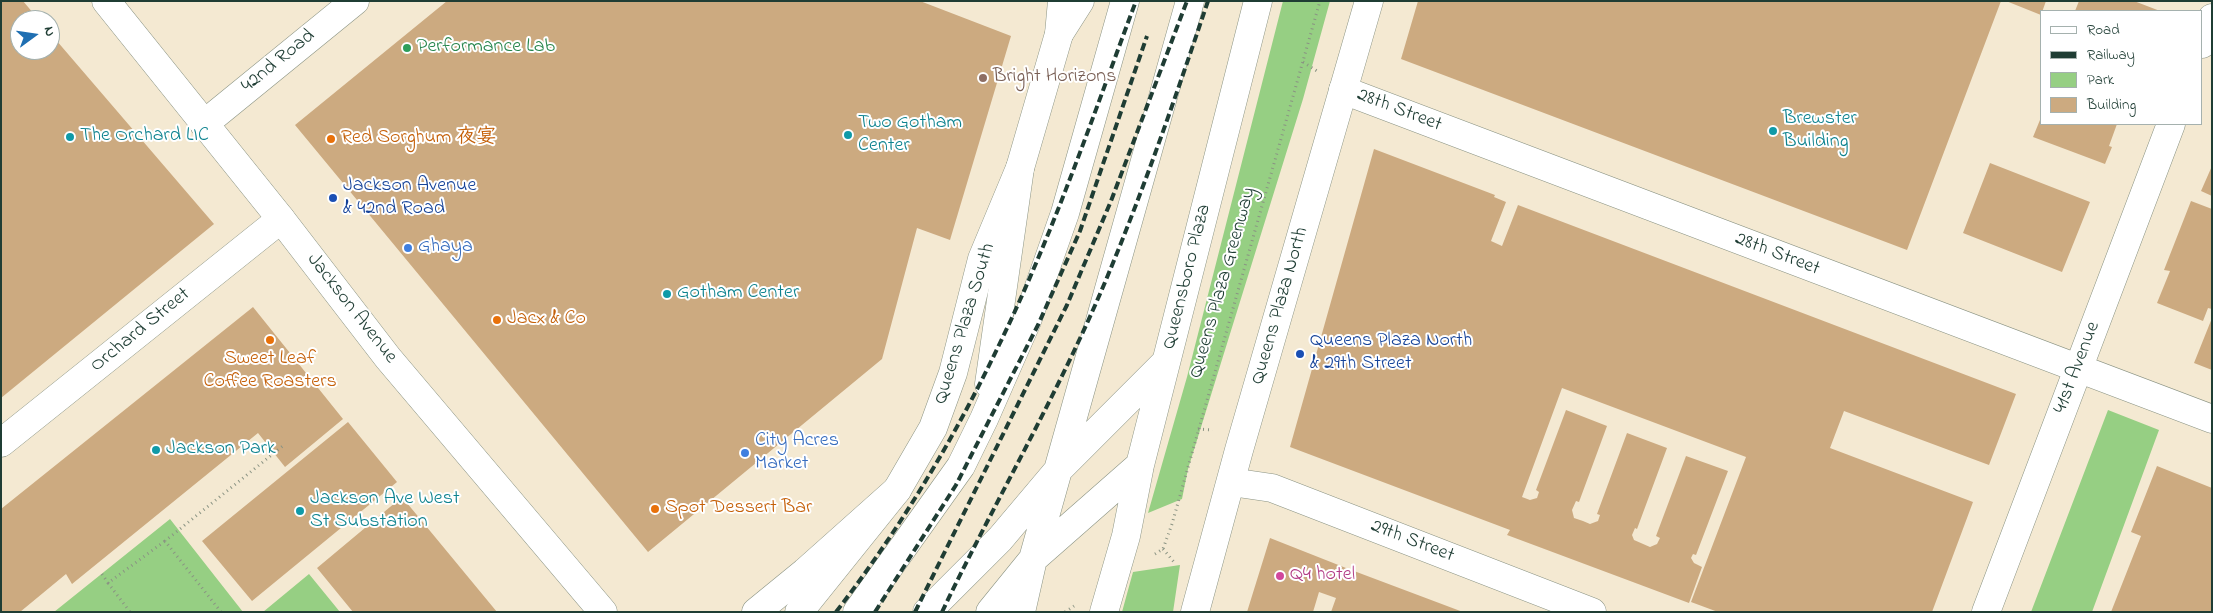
<!DOCTYPE html>
<html>
<head>
<meta charset="utf-8">
<style>
	body { margin:0 }
	#map { position:relative; width:2213px; height:613px; overflow:hidden; background:#f4e9d2; font-family:"Indie Flower",sans-serif }
	canvas { display:block }
	.frame { position:absolute; inset:0; border:2px solid #1f3d34; pointer-events:none }
	.legend { position:absolute; left:2040px; top:10px; width:162px; height:115px; box-sizing:border-box; background:#fff; border:1px solid #a5b1ae; margin:0; padding:6px 9px; list-style:none; font-size:15px; color:#1f3d34 }
	.legend li { display:flex; align-items:center; gap:10px; height:25px }
	.legend b { width:25px; border:1px solid #a5b1ae }
	.north { position:absolute; left:10px; top:10px; width:50px; height:50px; box-sizing:border-box; background:#fff; border:1px solid #a5b1ae; border-radius:50%; rotate:76deg; font-size:14px; font-weight:700; line-height:20px; text-align:center; color:#1f3d34 }
	.north::after { content:''; display:block; margin:auto; width:18px; height:22px; background:#1f6fb2; clip-path:polygon(50% 0,100% 100%,50% 72%,0 100%) }
</style>
</head>
<body>
<div id="map">
<canvas width="2213" height="613"></canvas>
<div class="frame"></div>
<ul class="legend">
<li><b style="height:6px;background:#fff"></b>Road</li>
<li><b style="height:6px;background:#1f3d34"></b>Railway</li>
<li><b style="height:14px;background:#96cf83"></b>Park</li>
<li><b style="height:14px;background:#ccaa80"></b>Building</li>
</ul>
<div class="north">N</div>
</div>
<script>
const ctx = document.querySelector('canvas').getContext('2d');
ctx.lineJoin = 'round';
function paint(path, color) { ctx.fillStyle = color; ctx.fill(path, 'evenodd'); }
function stroke(path, color, width, dash) { ctx.strokeStyle = color; ctx.lineWidth = width; ctx.lineCap = dash ? 'butt' : 'round'; ctx.setLineDash(dash || []); ctx.stroke(path); }
function drawText(font, color, halo, rows, align = 'center') {
  ctx.font = font + ' "Indie Flower","LXGW WenKai TC",sans-serif'; ctx.lineWidth = 4; ctx.setLineDash([]); ctx.textBaseline = 'middle'; ctx.strokeStyle = halo; ctx.fillStyle = color; for (const [text, x, y, turn = 0] of rows) {
    ctx.save(); ctx.translate(x, y); ctx.rotate((+turn || 0) * Math.PI / 180); ctx.textAlign = isNaN(turn) ? turn : align; if (halo) ctx.strokeText(text, 0, 0); ctx.fillText(text, 0, 0); ctx.restore();
  }
}
const green = new Path2D(`
	M1283,1h47l-27,98 -115,370 -6,30 -34,14 39,-136z
	M2108,410l51,20 -67,182h-61z
	M170,519l73,93h-189z
	M1180,565l-7,47h-51l11,-40z
	M309,574l31,38h-77z`);
const building = new Path2D(`
	M1,1h22l16,19h-19v30h30v-17l164,191 -213,174z
	M447,1h473l91,35 -61,204 -33,-12 -35,131 -234,193 -353,-427z
	M1418,1h583l-94,249 -506,-191z
	M2006,1h40l-5,14z
	M2079,1h55l26,10h-85z
	M2042,115v9h75l-8,22 3,1 -7,17 -72,-27z
	M1374,149l121,46 -1,2 12,5 -15,39 11,5 16,-41 498,189 -27,71 -145,-54 -14,37 143,54 -41,110h-214l-27,-10 55,-145 -184,-69 -40,109 8,3 7,-2 2,-6 -3,-2 30,-80 41,16 -28,76 -3,-1 -4,9 2,8 9,3 7,3 8,-3 2,-6 -3,-1 30,-81 40,15 -30,81 -2,-1 -3,7 2,5 16,7 7,-3 3,-6 -4,-2 30,-80 42,15 -32,84 -3,-1 -2,4 3,5 8,4 -13,36 -182,-68 3,-5 -220,-83z
	M1990,163l100,39 -28,70 -99,-39z
	M2212,166v30l-11,-5z
	M2191,201l21,8v100l-4,-1 -5,13 -46,-18 13,-32 -6,-1z
	M253,307l90,112 -58,48 -27,-34 -186,151 -6,-10 -46,38h-19v-103z
	M2212,318v52l-18,-7z
	M348,422l49,60 -145,119 -50,-60z
	M2157,466l55,22v124h-101l30,-76 -10,-4z
	M402,497l95,115h-144l-36,-44z
	M1270,538l76,30 117,44h-132l5,-14 -17,-6 -6,20h-66z`);
const path = new Path2D(`
	M1303,62l14,9
	M1198,429l15,1
	M1163,549l11,13
	M1155,554l8,-5 9,-25 148,-523
	M102,574l6,9 57,-42
	M108,583l22,29
	M221,612l-56,-71 119,-96
	M1065,612l9,-6`);
const minor = new Path2D(`
	M2202,44l10,-26
	M1343,90l869,329
	M204,124l151,-123
	M1,443l280,-224
	M1231,482l41,6 320,124
	M1986,612l185,-488`);
const tertiary = new Path2D(`
	M1195,612l44,-162 130,-449`);
const secondary = new Path2D(`
	M799,612l98,-122 36,-62 20,-55 29,-114 38,-91 39,-134 3,-33`);
const primary = new Path2D(`
	M106,1l175,218 107,139 215,254
	M756,612l49,-40 92,-82`);
const trunk = new Path2D(`
	M1059,34l21,-33
	M989,384l31,-216
	M857,612l104,-146 23,-47 43,-98 38,-108 60,-212
	M927,612l73,-73 59,-70 107,-107
	M990,612l43,-53 107,-94
	M1021,612l12,-53 157,-558
	M1104,612l22,-76 14,-71 118,-464`);
const rail = new Path2D(`
	M836,612c64,-83 118,-173 163,-267 54,-111 94,-229 137,-344
	M875,612l81,-127 82,-160 42,-94 67,-195
	M915,612l152,-307 44,-104 76,-200
	M942,612c54,-113 118,-221 166,-337 37,-89 69,-182 100,-274`);
const markers = [
	[407,48,5,"#2e9e5b"],
	[983,78,5,"#8d6e63"],
	[1773,131,5,"#0f9aa8"],
	[848,135,5,"#0f9aa8"],
	[70,137,5,"#0f9aa8"],
	[331,139,5,"#e8710a"],
	[333,198,5,"#1a4fb4"],
	[408,248,5,"#3f7fe0"],
	[667,294,5,"#0f9aa8"],
	[497,320,5,"#e8710a"],
	[270,340,5,"#e8710a"],
	[1300,354,5,"#1a4fb4"],
	[156,450,5,"#0f9aa8"],
	[745,453,5,"#3f7fe0"],
	[655,509,5,"#e8710a"],
	[300,511,5,"#0f9aa8"],
	[1280,576,5,"#d1479c"]
];
const leisureNames = [
	["Performance Lab",417,48]
];
const streetNames = [
	["42nd Road",279,62,-39],
	["28th Street",1399,111,21],
	["28th Street",1777,255,21],
	["Queensboro Plaza",1188,277,-76],
	["Queens Plaza Greenway",1224,283,-74],
	["Queens Plaza North",1281,306,-74],
	["Jackson Avenue",351,309,52],
	["Queens Plaza South",966,324,-73],
	["Orchard Street",141,331,-39],
	["41st Avenue",2078,368,-69],
	["29th Street",1412,542,21]
];
const educationNames = [
	["Bright Horizons",993,78]
];
const cultureNames = [
	["Brewster",1783,120],
	["Building",1783,143],
	["Two Gotham",858,124],
	["Center",858,147],
	["The Orchard LIC",80,137],
	["Gotham Center",677,294],
	["Jackson Park",166,450],
	["Jackson Ave West",310,500],
	["St Substation",310,523]
];
const foodNames = [
	["Red Sorghum 夜宴",341,139],
	["Jacx & Co",507,320],
	["Sweet Leaf",270,360,"center"],
	["Coffee Roasters",270,383,"center"],
	["Spot Dessert Bar",665,509]
];
const transitNames = [
	["Jackson Avenue",343,187],
	["& 42nd Road",343,210],
	["Queens Plaza North",1310,342],
	["& 29th Street",1310,365]
];
const shopNames = [
	["Ghaya",418,248],
	["City Acres",755,442],
	["Market",755,465]
];
const hotelNames = [
	["Q4 hotel",1290,576]
];
paint(green, '#96cf83');
paint(building, '#ccaa80');
stroke(minor, '#8a9383', 29);
stroke(tertiary, '#8a9383', 29);
stroke(secondary, '#8a9383', 29);
stroke(primary, '#8a9383', 29);
stroke(trunk, '#8a9383', 29);
stroke(path, '#8a9383', 3, [1, 4]);
stroke(minor, '#fff', 28);
stroke(tertiary, '#fff', 28);
stroke(secondary, '#fff', 28);
stroke(primary, '#fff', 28);
stroke(trunk, '#fff', 28);
stroke(rail, '#1f3d34', 4, [8, 4]);
for (const [x, y, r, color] of markers) { const dot = new Path2D(); dot.arc(x, y, r, 0, 2 * Math.PI); ctx.fillStyle = color; ctx.fill(dot); stroke(dot, '#fff', 2); }
drawText('20px', '#27864d', '#fff', leisureNames, 'left');
drawText('20px', '#1f3d34', '#fff', streetNames);
drawText('20px', '#785e54', '#fff', educationNames, 'left');
drawText('20px', '#0d838f', '#fff', cultureNames, 'left');
drawText('20px', '#c56008', '#fff', foodNames, 'left');
drawText('20px', '#164399', '#fff', transitNames, 'left');
drawText('20px', '#366cbe', '#fff', shopNames, 'left');
drawText('20px', '#b23c85', '#fff', hotelNames, 'left');
</script>
</body>
</html>
